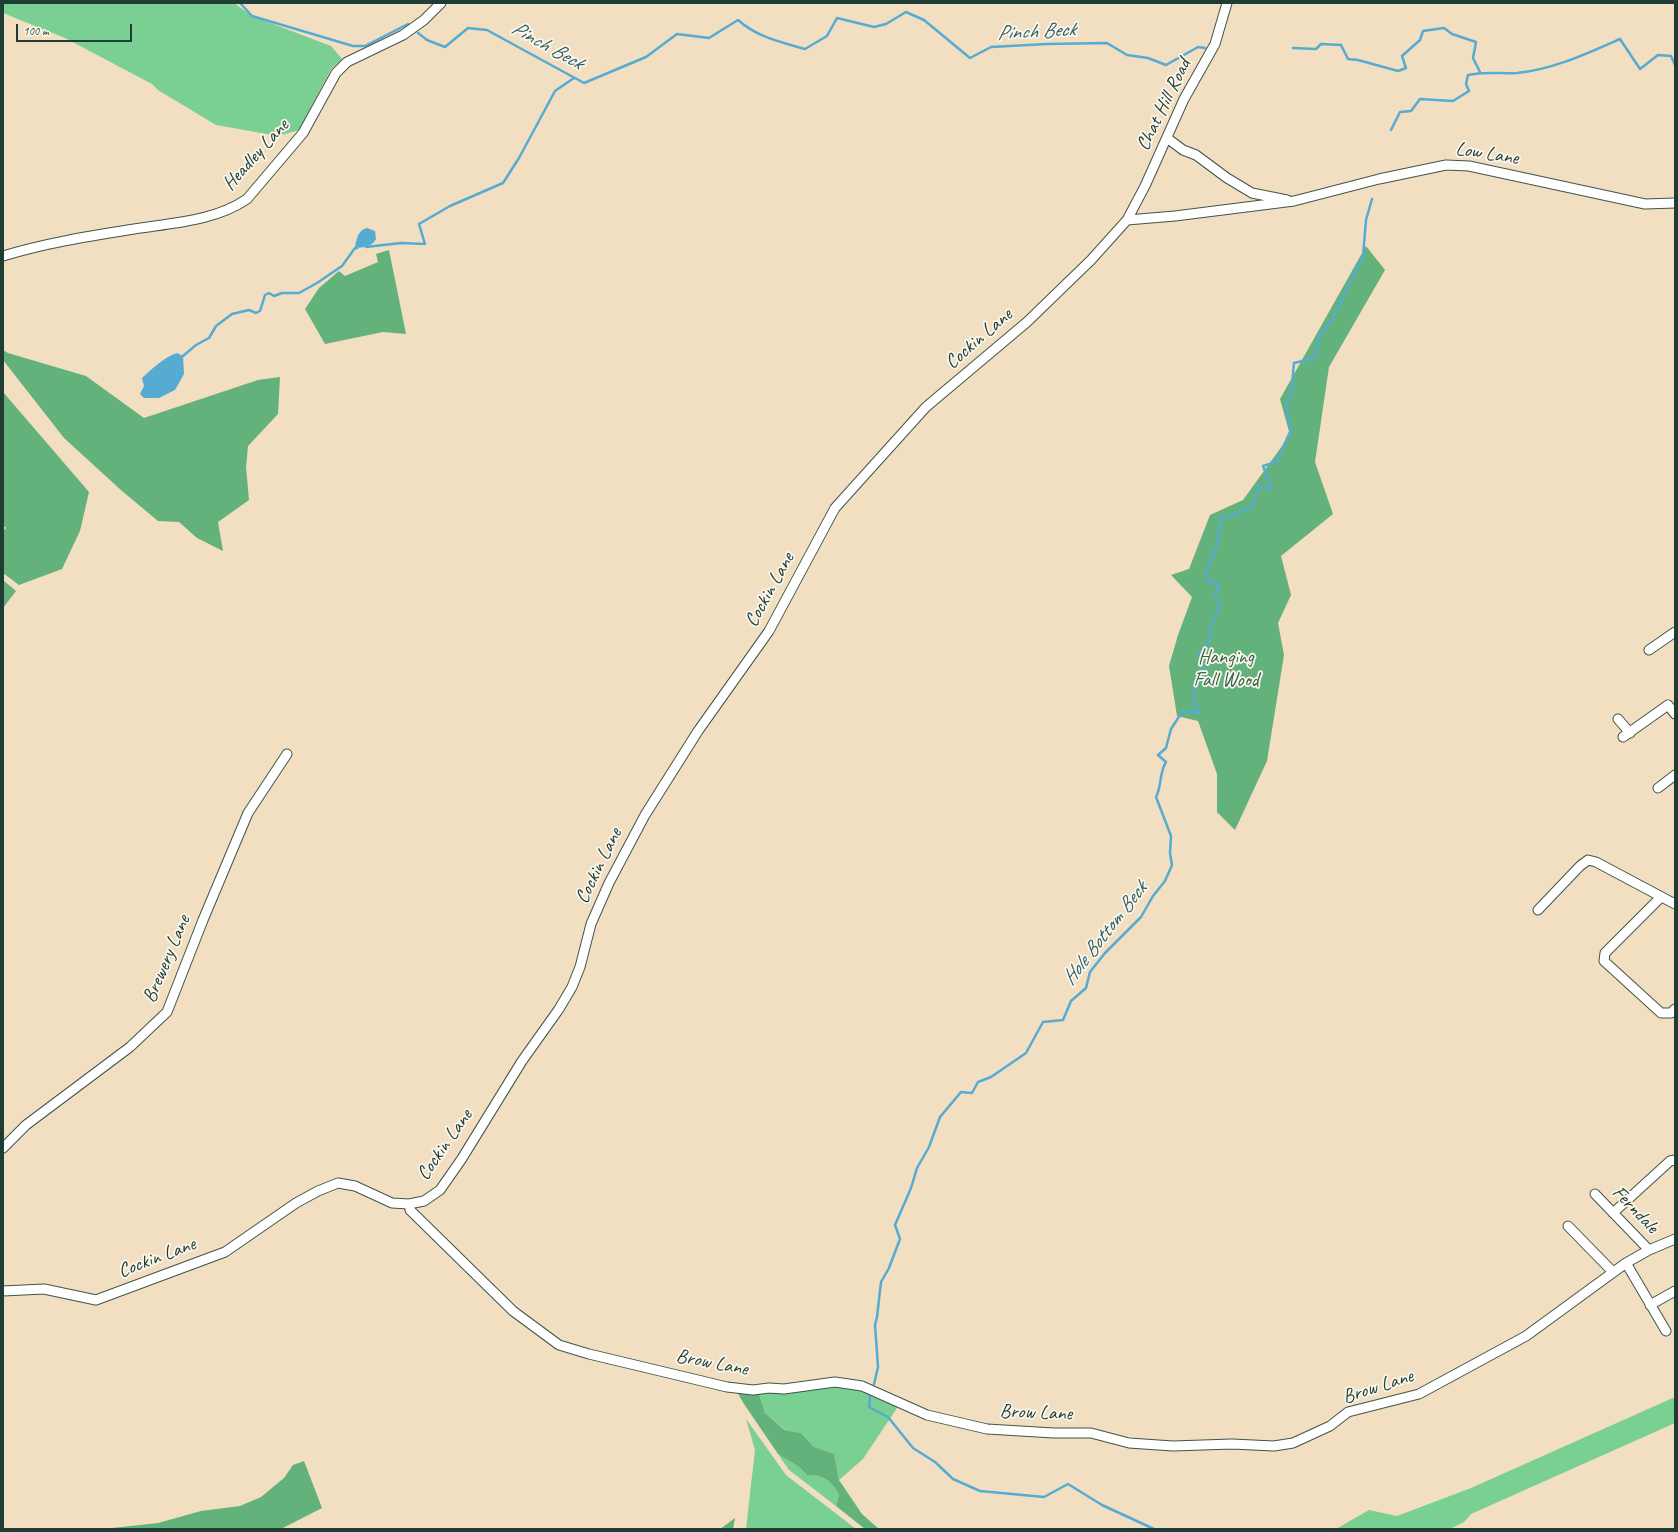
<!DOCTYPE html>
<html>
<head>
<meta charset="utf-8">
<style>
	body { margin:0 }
	#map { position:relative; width:1678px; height:1532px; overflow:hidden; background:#f2dec1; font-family:Caveat,sans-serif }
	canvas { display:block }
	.frame { position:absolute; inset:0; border:4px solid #1f3d34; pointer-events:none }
	.scale { position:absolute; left:16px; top:24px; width:116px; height:18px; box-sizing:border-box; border:2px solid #1f3d34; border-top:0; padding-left:5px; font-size:12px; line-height:14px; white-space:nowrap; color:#1f3d34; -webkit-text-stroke:3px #fbf7ec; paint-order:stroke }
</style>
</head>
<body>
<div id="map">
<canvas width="1678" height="1532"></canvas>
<div class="frame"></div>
<div class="scale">100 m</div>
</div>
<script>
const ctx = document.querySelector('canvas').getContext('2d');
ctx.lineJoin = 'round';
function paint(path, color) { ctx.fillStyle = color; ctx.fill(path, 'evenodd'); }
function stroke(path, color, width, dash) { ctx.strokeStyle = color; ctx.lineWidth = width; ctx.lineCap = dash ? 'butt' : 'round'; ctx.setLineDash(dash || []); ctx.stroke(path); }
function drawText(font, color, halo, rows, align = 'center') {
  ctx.font = font + ' Caveat,sans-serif'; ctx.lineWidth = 3.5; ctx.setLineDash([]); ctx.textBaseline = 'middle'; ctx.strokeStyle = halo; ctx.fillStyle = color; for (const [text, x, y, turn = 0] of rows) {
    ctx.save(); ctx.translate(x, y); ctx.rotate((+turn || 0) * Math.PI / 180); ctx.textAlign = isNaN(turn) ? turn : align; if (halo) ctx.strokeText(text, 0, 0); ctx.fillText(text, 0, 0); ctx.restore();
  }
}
const green = new Path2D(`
	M3,3h231l18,13 79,30 11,13 -11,10 -32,61 -21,6 -62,-11 -58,-35 -6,-6 -87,-46 -62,-25z
	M839,1386l23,4 37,15 -36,54 -24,21 -5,-25 -20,-8 -13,-14 -15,-3 -21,-17 -6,-19z
	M1675,1397v26l-204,91 -7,8 -14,7h-114l33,-19 28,6 74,-28z
	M746,1419l40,56 70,54h-110l9,-79z
	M778,1454l21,13 8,8c17,0 23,5 32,19l-3,12 -47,-36z`);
const forest = new Path2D(`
	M1366,246l19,24 -56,97 -14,95 18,52 -52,42 10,39 -13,28 6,32 -17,106 -32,69 -18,-18v-38l-19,-53 -21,-5 -8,-50 9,-31 14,-38 -21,-22 18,-6 21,-54 33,-15 47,-65 -10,-36z
	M389,250l17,84 -23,-2 -58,12 -20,-35 14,-21 20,-17 6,5 33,-14 -2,-8z
	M3,350l5,3 78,23 58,42 114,-38 22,-3 -2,37 -30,32 -2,21 3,33 -31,22 5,29 -26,-13 -18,-16 -21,-1 -36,-30 -58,-53 -61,-78z
	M3,392l86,100 -9,39 -18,38 -43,16 -16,-12v-42l3,-3 -3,-3z
	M3,580l13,11 -13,17z
	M737,1392l22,2 6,19 20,17 16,3 13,14 20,7 5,26 23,34 17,15h-14l-29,-23 3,-12c-9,-14 -15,-19 -32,-19l-8,-8 -21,-13 -34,-50z
	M304,1461l18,47 -41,21h-178l55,-6 43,-12 39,-5 21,-9 23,-19 9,-13z
	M735,1518l-2,11h-13z`);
const water = new Path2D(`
	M367,228l8,3 1,8c-5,9 -12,8 -21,9 1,-8 3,-18 12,-20z
	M177,353l6,3 1,18 -9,16 -16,8h-15l-4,-4 4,-8 -2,-8c11,-10 21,-20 35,-25z`);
const stream = new Path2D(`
	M240,3l12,13 101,30h12l43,-22
	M418,33l9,7 18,7 23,-19 19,2 97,53 62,-26 31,-23 32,4 29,-18c19,17 42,22 67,29l22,-13 10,-18 37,9 12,-3 20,-12 18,8 46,38 21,-11 56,-3 60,-1 20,12 21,3 18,7 32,-18 7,1
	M1293,48l23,1 5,-5 20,1 7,14 10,1 40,11 8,-3 -4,-12 18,-16 3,-9 21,-3 8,6 24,8 -3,16 7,14
	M1391,130l9,-18 11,-1 9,-12 33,2 16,-10 -3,-7 2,-9c17,-4 33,-1 49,-2 35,-3 71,-20 103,-34l20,30 18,-14 13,1 4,9
	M366,247l35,-4 24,1 -6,-20 31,-18 53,-23 16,-25 36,-67 19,-13
	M183,356l13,-11 13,-7 7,-12 16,-12 17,-4 7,3 4,-2 5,-16 4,-2 5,3 8,-3h17l18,-10 25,-17 13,-18h2
	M874,1384l4,-17 -3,-42 2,-8 4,-35 8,-14 11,-29 -5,-14 16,-37 6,-20 12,-21 11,-30 21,-25 11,1 6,-11 13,-5 35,-24 17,-31 20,-2 8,-19 15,-13 4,-16 15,-19 36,-36 12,-21 12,-15 7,-16 -2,-12 1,-17 -15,-39c6,-11 3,-24 10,-35l-8,-7 8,-7 5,-19 11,-17h17l-5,-11v-14l12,-11 -7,-21 11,-15 1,-13 9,-21 -5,-9 4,-12 -10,-4 -3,-9 10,-24 5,-30 15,-4 16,-7 7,-21 13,3 -9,-23 13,-4 15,-32 -5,-25 5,-8 3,-34 21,-5 5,-23 12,-15 31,-64 3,-36 6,-21
	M870,1396l-1,11 19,10 25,31 22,14 18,17 27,12 64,6 24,-13 34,21 52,24`);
const street = new Path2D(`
	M1167,138l16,12 13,5 31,23 25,15 35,7
	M1127,220l48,-4 119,-15 85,-22 67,-14 23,1 176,38 30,-1
	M3,256c42,-13 87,-20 131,-27 38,-6 81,-8 113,-30l56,-66 33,-60 11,-11 56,-27 21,-15 17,-17
	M1649,650l26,-18
	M1618,719l12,14
	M1623,737l45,-32 7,9
	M1658,788l17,-13
	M1661,897l-56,56 -1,8 57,52h10l4,-4
	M1538,910l42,-44 8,-6 8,2 79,42
	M3,1148l23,-23 104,-78 37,-35 36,-92 45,-107 39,-59
	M1595,1194l54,56
	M409,1204l1,6 103,101 46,34 30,9 138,33 26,3 16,-2 15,1 51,-7 27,4 65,29 60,14 67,4h37l38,10 44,3 59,-2 42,2 19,-3 37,-17 18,-14 71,-18 107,-58 100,-73 23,-13 26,-11
	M1613,1213l57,-52 5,-1
	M1568,1226l45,46
	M1626,1263l40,68
	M3,1291l41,-2 52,11 129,-48 71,-49 22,-12 20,-8 17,3 37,17 17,1 15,-3 16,-11 21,-30 61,-99 37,-52 13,-22 8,-20 11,-43 18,-41 36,-68 53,-84 71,-100 66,-123 91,-101 101,-85 64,-62 36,-40 18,-34 39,-87 31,-55 12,-41
	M1650,1305l25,-14`);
const streetNames = [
	["Chat Hill Road",1164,105,-64],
	["Low Lane",1487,154,9],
	["Headley Lane",256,155,-48],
	["Cockin Lane",979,339,-41],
	["Cockin Lane",770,590,-61],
	["Cockin Lane",599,866,-64],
	["Brewery Lane",167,959,-67],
	["Cockin Lane",445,1145,-55],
	["Ferndale",1635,1210,46],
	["Cockin Lane",157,1258,-21],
	["Brow Lane",712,1363,11],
	["Brow Lane",1378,1387,-18],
	["Brow Lane",1036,1413,2]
];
const parkNames = [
	["Hanging",1226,658],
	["Fall Wood",1226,681]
];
const waterNames = [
	["Pinch Beck",1036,32,-3],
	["Pinch Beck",547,46,29],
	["Hole Bottom Beck",1105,934,-52]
];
paint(green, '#7acf92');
paint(forest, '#63b27c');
paint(water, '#56abd2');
stroke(stream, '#56abd2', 2.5);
stroke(street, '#3f5549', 11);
stroke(street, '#fff', 9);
drawText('20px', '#1f3d34', '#fbf7ec', streetNames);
drawText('20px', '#36624c', '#fbf7ec', parkNames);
drawText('italic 21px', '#305e63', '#fbf7ec', waterNames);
</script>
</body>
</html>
